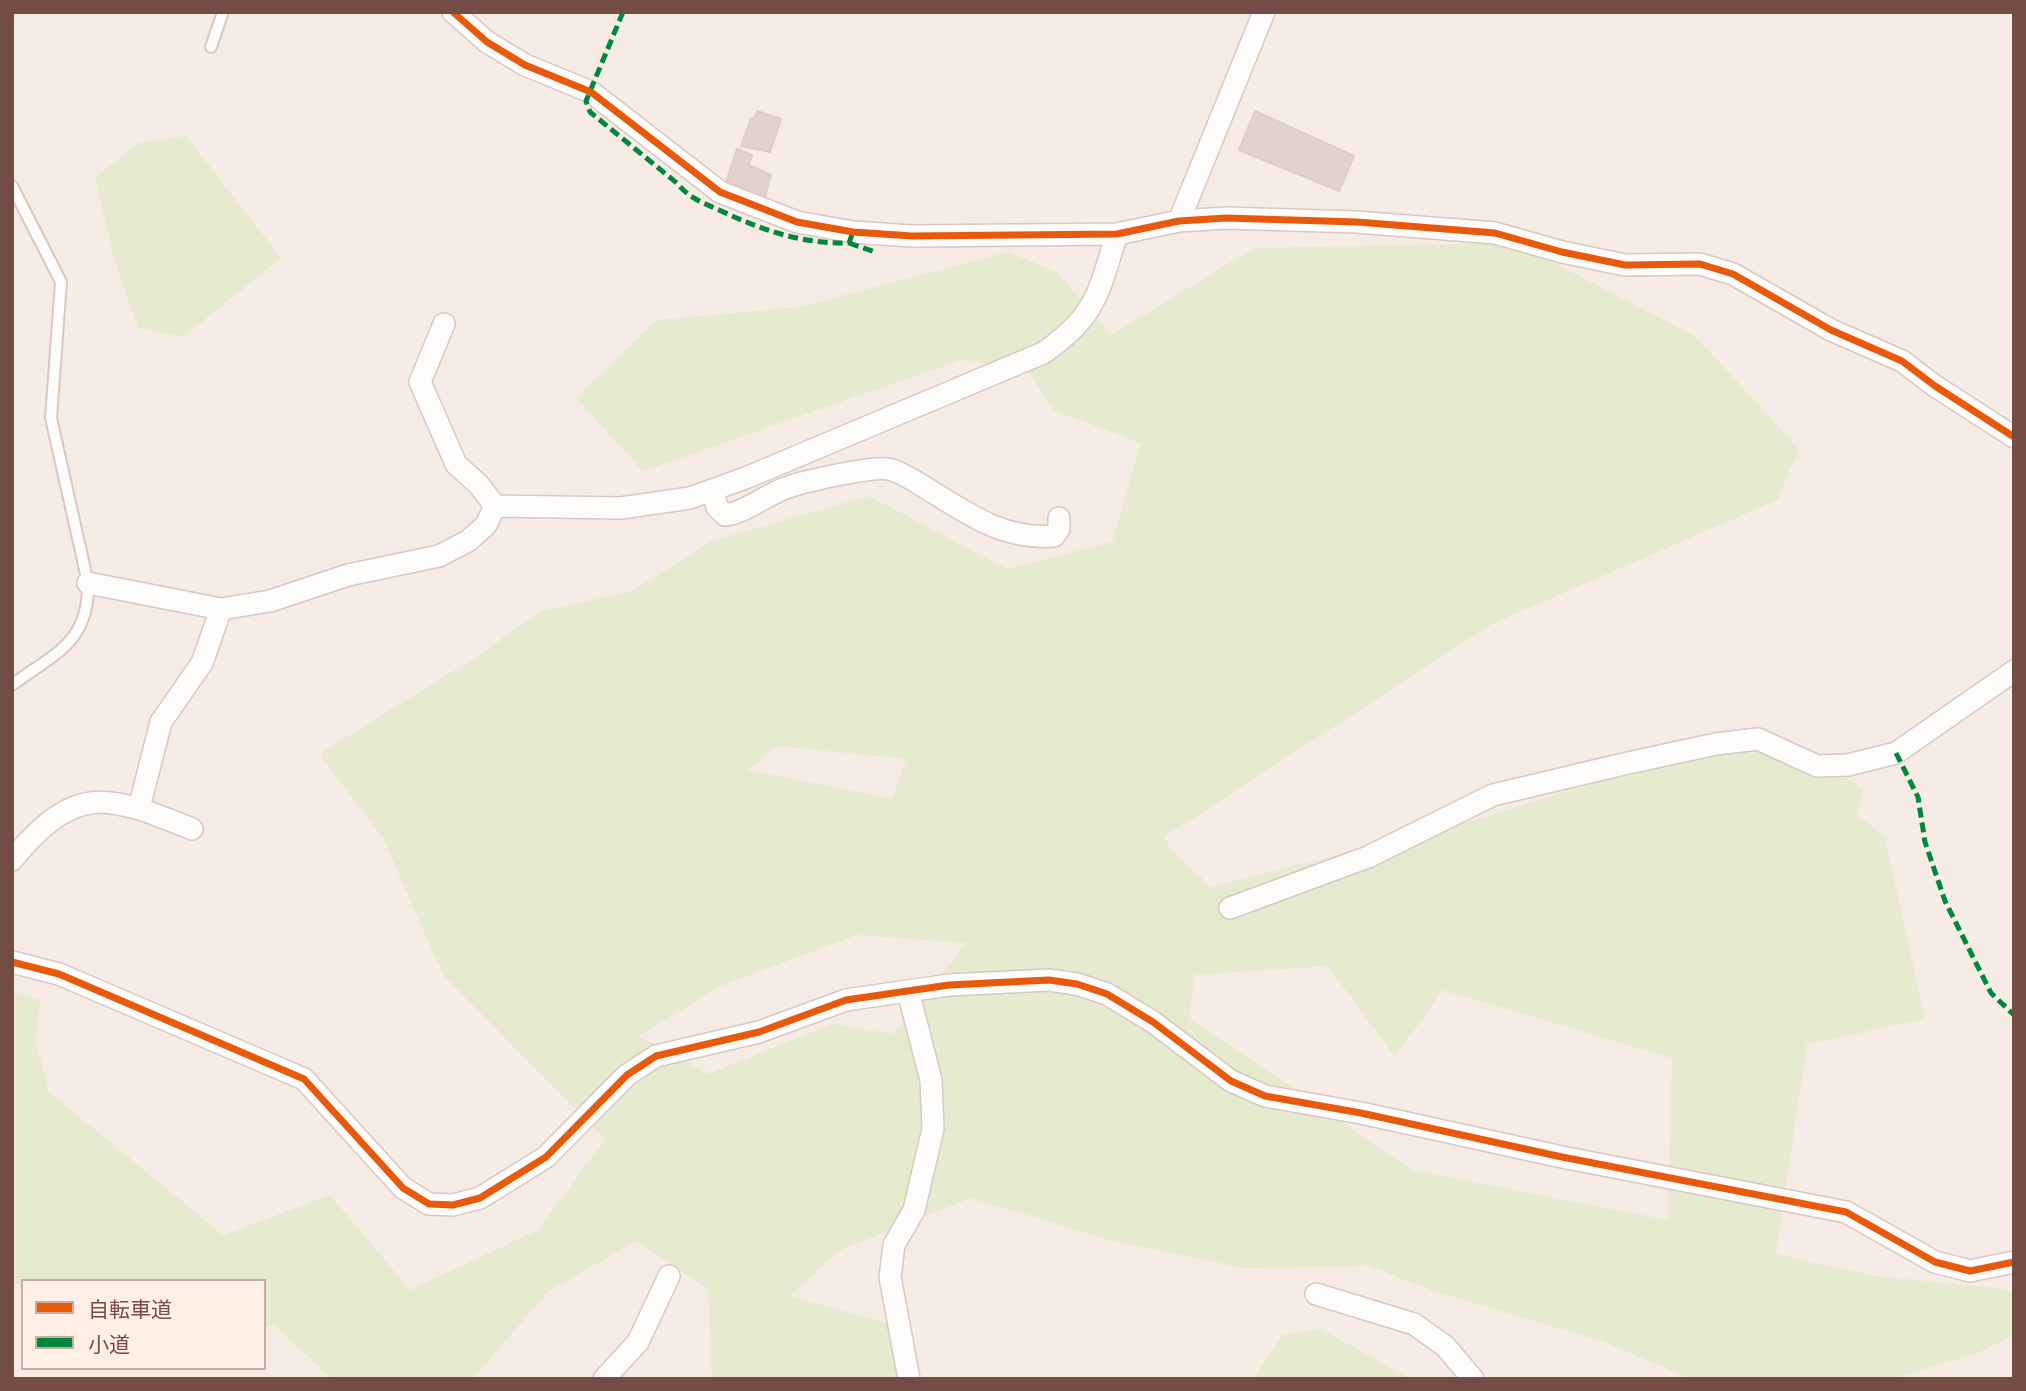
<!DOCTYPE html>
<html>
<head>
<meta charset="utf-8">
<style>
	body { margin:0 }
	#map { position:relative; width:2026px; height:1391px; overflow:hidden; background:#f6ebe5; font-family:Barlow,"Noto Sans JP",sans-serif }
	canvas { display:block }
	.frame { position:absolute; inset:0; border:14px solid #734c46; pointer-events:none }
	.legend { position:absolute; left:21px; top:1279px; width:245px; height:91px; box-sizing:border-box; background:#ffefe5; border:2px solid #c7aea5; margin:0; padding:9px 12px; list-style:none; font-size:21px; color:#734c46 }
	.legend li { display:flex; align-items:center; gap:14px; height:35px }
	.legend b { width:35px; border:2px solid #c7aea5 }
</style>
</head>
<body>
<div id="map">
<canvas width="2026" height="1391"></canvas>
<div class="frame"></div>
<ul class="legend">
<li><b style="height:9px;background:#e8590c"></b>自転車道</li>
<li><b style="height:9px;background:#00873e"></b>小道</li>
</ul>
</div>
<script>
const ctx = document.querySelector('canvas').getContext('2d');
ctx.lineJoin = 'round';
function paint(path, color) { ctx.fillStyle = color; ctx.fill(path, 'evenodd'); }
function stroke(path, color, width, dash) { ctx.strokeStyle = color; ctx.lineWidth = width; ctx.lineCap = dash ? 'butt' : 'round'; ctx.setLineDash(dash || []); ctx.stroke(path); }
const green = new Path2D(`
	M186,136l95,122 -98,79 -45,-9 -24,-70 -19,-80 43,-35z
	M1515,243l180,93 104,113 -22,51 -285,124 -328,213 8,14 39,36 267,-68 218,-67 98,-10 69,47 -6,26 28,22 40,182 -118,25 -31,210 99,22 121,12 18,4v43l-37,18 -86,26h-200l-87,-37 -173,-52 -62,-24 -126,2 -130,-27 -142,-43 -133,53 -48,45 108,30 7,53h-193l-4,-90 -72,-48 -87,50 -77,88h-140l-58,-54 -10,3v-47h-241v6l-11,-7v-290l29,10 -6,38 14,54 174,143 107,-40 80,95 128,-60 67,-91 -162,-164 -60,-137 -64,-84 162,-100 59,-43 91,-19 81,-51 157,-45 138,73 105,-27 29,-99 -86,-32 -26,-38 -65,-14 -321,112 -67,-73 81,-78 143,-13 208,-55 49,20 54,63 143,-87zM777,746l129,13v1l-14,39 -144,-29zM857,935l110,8 -75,91 -60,-10 -124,50 -69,-38 81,-50zM1328,966l67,91 48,-67 229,68 -4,162 -255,-50 -223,-152 4,-43z
	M1321,1329l90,50h-158l29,-44z`);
const building = new Path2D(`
	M757,111l24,8 -11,33 -29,-6 10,-28 3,1z
	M1255,111l99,45 -15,35 -100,-41z
	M737,149l15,6 -3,10 22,10 -6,22 -6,1 -33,-16z`);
const lane = new Path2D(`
	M211,47l12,-35
	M12,186l49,96 -10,136 37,165c1,60 -33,70 -76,102`);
const street = new Path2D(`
	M453,12l34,30 38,23 66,27 129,100 77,30 56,10 59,4 205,-2 62,-13 47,-3 131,4 138,11 67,19 63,13 75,-1 33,10 98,56 71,31 33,25 79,51
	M1179,221l85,-209
	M444,324l-24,58 36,82 23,21 16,21
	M713,491l4,16 8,8c21,-3 38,-18 58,-26 17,-7 88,-23 105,-20 12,2 28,13 38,19 42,26 77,52 128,48l5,-7v-11
	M88,583l133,26
	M139,808l22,-86 41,-59 19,-54 49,-8 78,-26 91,-19 29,-15 18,-16 9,-19 126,2 69,-10 58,-21 295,-124c54,-37 55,-60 74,-119
	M12,860c64,-77 94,-66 180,-31
	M1230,908l138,-51 125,-62 135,-32 88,-19 42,-5 59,27 31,-1 48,-12 118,-82
	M12,962l47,12 245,105 99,109 26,16 24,1 27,-7 66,-41 81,-82 29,-19 103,-24 87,-32 103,-15 100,-5 28,4 30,10 46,28 78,59 34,15 96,17 201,44 284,55 89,50 35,9 44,-9
	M908,991l23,89 2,49 -19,81 -20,35 -4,32 19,102
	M1316,1294l98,30 31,22 28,33
	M604,1379l34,-37 31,-66`);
const quiet = new Path2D(`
	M623,12l-37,89 4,11 88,72c12,15 24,18 41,26 43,20 82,34 130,33l4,-11
	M849,243l26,9
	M1896,753l22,44 7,45 20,59 46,92 23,22`);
const cycleway = new Path2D(`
	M453,12l34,30 38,23 66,27 129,100 77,30 56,10 59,4 205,-2 62,-13 47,-3 131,4 138,11 67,19 63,13 75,-1 33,10 98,56 71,31 33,25 79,51
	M12,962l47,12 245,105 99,109 26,16 24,1 27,-7 66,-41 81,-82 29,-19 103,-24 87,-32 103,-15 100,-5 28,4 30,10 46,28 78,59 34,15 96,17 201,44 284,55 89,50 35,9 44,-9`);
paint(green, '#e6eacf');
paint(building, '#e2d1cd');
stroke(building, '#dfcdc7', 2);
stroke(lane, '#d7c8c4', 14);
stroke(street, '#d7c8c4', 24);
stroke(lane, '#fefcfb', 10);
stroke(street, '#fefcfb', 21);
stroke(quiet, '#00873e', 5, [10, 5]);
stroke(cycleway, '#e8590c', 7);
</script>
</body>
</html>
